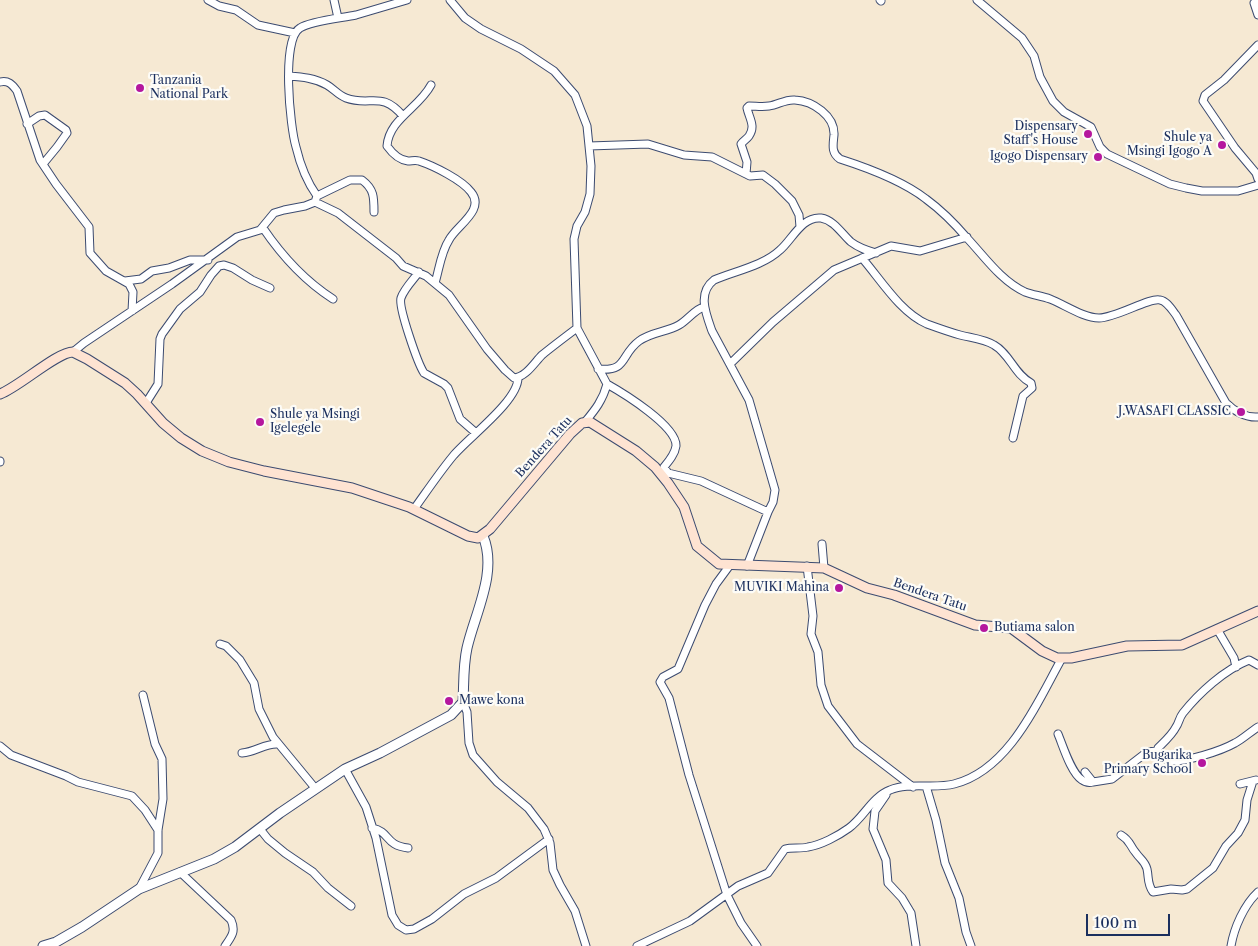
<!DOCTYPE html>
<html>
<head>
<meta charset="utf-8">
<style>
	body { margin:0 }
	#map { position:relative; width:1258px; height:946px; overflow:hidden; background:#f6e9d3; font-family:"Libre Caslon Text",serif }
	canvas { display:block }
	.scale { position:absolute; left:1086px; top:914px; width:84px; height:22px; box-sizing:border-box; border:2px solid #1b2f5e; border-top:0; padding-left:6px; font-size:15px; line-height:18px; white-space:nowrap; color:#1b2f5e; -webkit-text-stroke:4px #fdfcf7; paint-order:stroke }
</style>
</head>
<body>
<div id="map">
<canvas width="1258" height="946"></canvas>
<div class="scale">100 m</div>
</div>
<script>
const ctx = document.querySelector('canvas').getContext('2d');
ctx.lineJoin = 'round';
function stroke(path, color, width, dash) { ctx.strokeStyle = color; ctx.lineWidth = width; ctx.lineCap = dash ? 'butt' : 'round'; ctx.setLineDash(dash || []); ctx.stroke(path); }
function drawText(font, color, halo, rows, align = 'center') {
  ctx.font = font + ' "Libre Caslon Text",serif'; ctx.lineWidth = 4.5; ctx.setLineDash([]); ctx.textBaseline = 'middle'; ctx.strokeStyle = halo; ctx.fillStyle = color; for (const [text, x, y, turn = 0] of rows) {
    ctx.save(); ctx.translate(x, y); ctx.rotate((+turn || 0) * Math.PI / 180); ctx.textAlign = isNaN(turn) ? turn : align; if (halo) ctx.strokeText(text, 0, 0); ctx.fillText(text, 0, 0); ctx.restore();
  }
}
const minor = new Path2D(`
	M208,0l11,6 17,4 22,15 37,8
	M334,0l4,18
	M450,0l15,18 16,11 40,20 33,22 21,24 12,31 4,40 -1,28 -5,18 -8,14 -3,13 3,89 30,56c-4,16 -12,26 -22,38
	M880,0l1,1
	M977,0l45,38 12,18 6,21 13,24 11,11 27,15 9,20 7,7 63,30 16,4 16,3h36l20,-6
	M1257,0l-3,3 4,12
	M1258,45l-34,35 -19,15 -2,6 32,47 21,25 2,6
	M289,76c13,1 26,2 38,9 7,4 11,10 19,13 25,9 35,-8 57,18
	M0,82c8,-2 12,2 17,9l23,69 16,24 33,43 1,26 16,18 23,13 4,8 -1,19
	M431,85c-12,23 -42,34 -44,61 5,7 12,14 21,15 4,0 7,-1 11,0 15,5 43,19 52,31 15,18 -15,34 -22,48 -8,12 -10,30 -14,43
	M27,124l12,-8 6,-1 21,15 1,3 -10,14 -14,17
	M589,146l59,-2 36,11 28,2 38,19 13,-1 12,9 17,17 7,14 1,12
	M746,174l1,-12 -6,-18c2,-3 6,-5 8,-8 7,-10 0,-18 -2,-28l2,-2c7,0 13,1 20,0 9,-1 16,-7 26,-6 18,1 40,16 39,35 -1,10 -3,18 6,24 28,9 63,22 86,40 15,11 29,25 41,39 17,18 34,43 58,54 8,3 17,4 25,7 15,6 34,19 49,19 17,0 51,-21 61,-18 7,1 12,10 16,15l50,88c8,8 20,15 32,14
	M317,196l33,-16h12c12,9 12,17 12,32
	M315,202l23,11 58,45 7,8 23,10 23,19 38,54 18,21 9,8c12,-1 20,-15 28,-23 11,-9 23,-18 35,-27
	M263,228c19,28 42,53 70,71
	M862,258c19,22 38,54 65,66 11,4 22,8 33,11 12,3 24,4 34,10 16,9 20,29 37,38l1,5 -9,8 -10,42
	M419,272c-6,8 -15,17 -18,26 -3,9 17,66 23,75l20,11 4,4 12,31 16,14
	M125,281l16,-2 11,-8 17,-3 21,-8h18
	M73,352l11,-9 88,-59 65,-47 23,-7 14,-17 10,-3 21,-4 10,-4 2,-6c-10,-14 -17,-32 -21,-49 -6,-20 -15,-108 4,-119 11,-7 42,-10 56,-13 17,-5 34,-10 51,-15
	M730,364l43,-42 61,-52 57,-24 29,5 47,-14
	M598,369c30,3 22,-14 41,-28 12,-9 28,-9 40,-16 9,-5 16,-16 25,-18
	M607,384c16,9 70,42 69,62 -1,8 -7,15 -12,21l4,6
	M146,403l12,-19 2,-45 2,-5 18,-25 20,-17 11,-17 8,-9 5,-1 9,3 19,12 18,8
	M0,461v1
	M664,475l4,-2 33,8 67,31
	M414,509c13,-18 25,-36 39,-53 16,-19 65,-55 65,-78
	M822,544l2,24
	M730,565l-14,19 -11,21 -27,64 -15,8 -3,5 9,16 20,77 38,120 14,28 16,23
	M747,566l21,-54 5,-10 2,-12 -26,-90 -37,-69c-6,-17 -15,-38 2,-51 21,-9 49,-14 66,-30 12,-10 22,-34 41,-32 13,2 21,16 30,24 8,6 15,8 25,11
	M807,566l6,50 -2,18 7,18 3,33 7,21 29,38 56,43
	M1217,629l17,29 2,9
	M220,644l6,2 14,14 14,23 5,26 14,28 42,51
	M1258,665l-9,-5c-25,10 -50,33 -66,53 -4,5 -4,10 -7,14 -4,8 -12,15 -18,21l-1,4c3,3 8,8 13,9 16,1 51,-10 65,-18 8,-4 15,-11 23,-16
	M463,702l4,10 2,31 4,12 24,27 31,26 16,21 6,14 3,27 7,15 15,26 11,35
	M1058,734c5,12 13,39 24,46 4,3 7,3 11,2
	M0,746l11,9 55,21 12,6 54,14 13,14 13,20
	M242,753c14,-1 23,-10 36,-9
	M345,769l21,38 10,31 16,77 6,10 8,5 8,-1 18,-10 32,-25 32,-16 53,-39
	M1085,772l8,10 19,-3 35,-27 10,-1
	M1240,784l16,-4
	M926,786l10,34 9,43 14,35 7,34 5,14
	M886,795l-11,16 -2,18 13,31 2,23 14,15 9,15 5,33
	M372,828c19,4 12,17 36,20
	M260,829l8,10 17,14 28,19 15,16 23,18
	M1121,835c10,6 8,10 15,18 4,6 9,8 11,16 2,9 0,15 6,23l18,-3 11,1 5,-1 26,-21 13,-22 12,-13 7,-13 2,-20 6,-19
	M180,872l51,48c5,11 1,16 -6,26
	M139,889l19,-36v-23l5,-31 -1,-40 -7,-15 -12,-49
	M637,946l53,-25 48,-35 30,-13 17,-24c7,-2 15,0 23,-2 13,-2 30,-11 41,-19 15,-11 23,-31 41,-38 18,-8 45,-1 64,-6 55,-14 83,-81 108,-126
	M1231,946c3,-18 13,-41 27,-54`);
const tertiary = new Path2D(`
	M43,946l13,-4 26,-15 57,-38 75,-30 21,-12 45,-34 65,-44 35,-16 71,-38 12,-13c1,-18 0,-36 4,-54 8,-35 31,-76 16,-112`);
const secondary = new Path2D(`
	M0,394c19,-7 57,-42 73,-42l14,7 38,24 12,11 26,29 18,15 21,13 27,11 35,9 88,17 57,19 59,29 10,2 12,-9 80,-95 12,-11 8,-1 46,29 19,16 13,16 16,24 13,39 22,18 105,4 43,20 27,7 81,30 36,3 31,23 15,7h14l56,-12 55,-1 76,-34`);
const markers = [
	[140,88,5,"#b5179e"],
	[1088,134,5,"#b5179e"],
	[1222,145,5,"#b5179e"],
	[1098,157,5,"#b5179e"],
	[1241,412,5,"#b5179e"],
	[260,422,5,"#b5179e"],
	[839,588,5,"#b5179e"],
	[984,628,5,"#b5179e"],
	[449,701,5,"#b5179e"],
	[1202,763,5,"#b5179e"]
];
const poiNames = [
	["Tanzania",150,81,"left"],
	["National Park",150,95,"left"],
	["Dispensary",1078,127],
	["Staff's House",1078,141],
	["Shule ya",1212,138],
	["Msingi Igogo A",1212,152],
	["Igogo Dispensary",1088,157],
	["J.WASAFI CLASSIC",1231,412],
	["Shule ya Msingi",270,415,"left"],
	["Igelegele",270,429,"left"],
	["MUVIKI Mahina",829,588],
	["Butiama salon",994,628,"left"],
	["Mawe kona",459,701,"left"],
	["Bugarika",1192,756],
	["Primary School",1192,770]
];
const streetNames = [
	["Bendera Tatu",544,447,-48],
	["Bendera Tatu",930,595,19]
];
stroke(minor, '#3c4b70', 9);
stroke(tertiary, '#3c4b70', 11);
stroke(secondary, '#3c4b70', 11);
stroke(minor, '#fff', 7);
stroke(tertiary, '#fff', 9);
stroke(secondary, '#fee3d2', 9);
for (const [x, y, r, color] of markers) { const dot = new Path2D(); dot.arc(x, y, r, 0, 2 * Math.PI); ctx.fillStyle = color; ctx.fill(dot); stroke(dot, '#fdfcf7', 2); }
drawText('12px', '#1b2f5e', '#fdfcf7', poiNames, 'right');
drawText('12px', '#1b2f5e', '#fdfcf7', streetNames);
</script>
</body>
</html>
